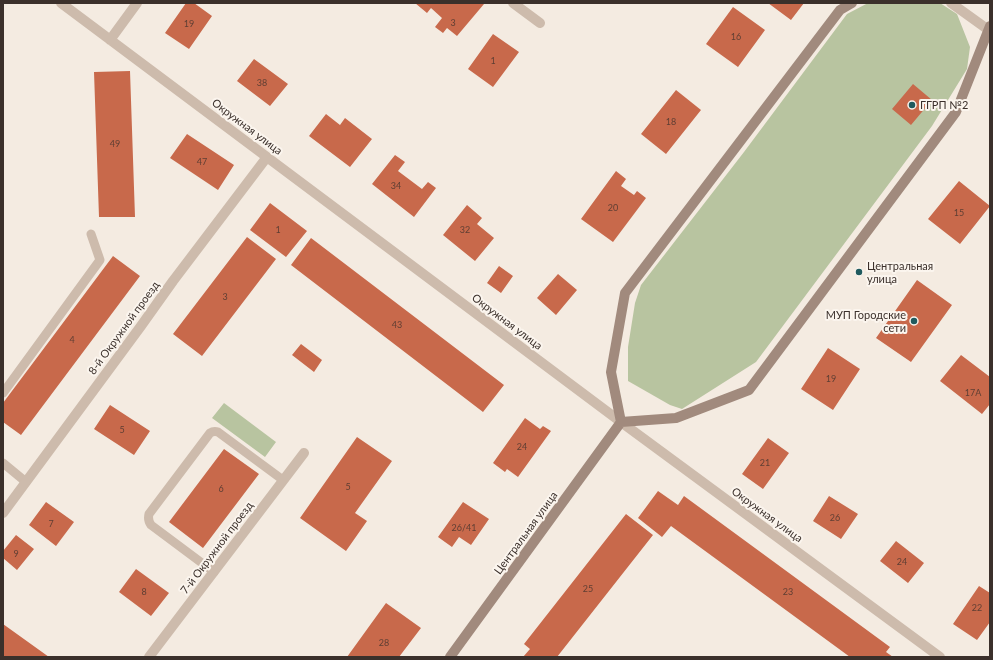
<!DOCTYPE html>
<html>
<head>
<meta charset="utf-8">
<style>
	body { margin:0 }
	#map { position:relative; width:993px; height:660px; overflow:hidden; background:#f4ebe1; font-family:Lato,sans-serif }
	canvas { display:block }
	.frame { position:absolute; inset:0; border:4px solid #3b302b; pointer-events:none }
</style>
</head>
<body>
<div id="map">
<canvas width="993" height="660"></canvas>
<div class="frame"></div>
</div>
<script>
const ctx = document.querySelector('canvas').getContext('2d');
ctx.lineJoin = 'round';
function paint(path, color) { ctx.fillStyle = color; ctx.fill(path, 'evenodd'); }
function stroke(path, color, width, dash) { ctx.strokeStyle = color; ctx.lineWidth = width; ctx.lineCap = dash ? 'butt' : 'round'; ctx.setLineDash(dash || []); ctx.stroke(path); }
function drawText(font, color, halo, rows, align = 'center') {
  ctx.font = font + ' Lato,sans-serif'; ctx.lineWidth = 4; ctx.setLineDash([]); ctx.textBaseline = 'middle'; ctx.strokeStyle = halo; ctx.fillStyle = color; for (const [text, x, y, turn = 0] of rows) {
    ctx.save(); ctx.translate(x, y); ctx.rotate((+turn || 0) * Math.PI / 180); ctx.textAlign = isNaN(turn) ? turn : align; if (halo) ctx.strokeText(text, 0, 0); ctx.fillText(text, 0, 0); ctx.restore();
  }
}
const green = new Path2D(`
	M868,3h72l17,11 13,33 -3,22 -35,57 -176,236 -74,47 -12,-4 -42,-24v-34l7,-44 6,-18 103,-133 103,-138z
	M224,403l52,39 -11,15 -53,-39z`);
const building = new Path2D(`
	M186,3h8l18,13 -23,33 -24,-16z
	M415,3h68l1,1 -27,32 -10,-8 -4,5 -8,-6 7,-9 -11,-10 -4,5z
	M768,3h36l-13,17z
	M733,7l32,23 -27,37 -32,-23z
	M493,34l26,18 -26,35 -25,-18z
	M254,59l34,25 -18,22 -33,-25z
	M130,71l5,146h-36l-5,-145z
	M913,84l19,16 -21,25 -19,-16z
	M676,90l25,20 -35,44 -25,-20z
	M326,114l14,11 5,-7 27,21 -22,28 -41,-31z
	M187,134l47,31 -16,25 -48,-32z
	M395,155l10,7 -7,9 24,18 6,-7 8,6 -22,29 -42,-33z
	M616,171l10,8 -5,7 13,9 3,-4 9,7 -33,44 -32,-23z
	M959,181l31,25 -30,38 -32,-25z
	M270,203l37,28 -21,26 -36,-27z
	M467,205l15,13 -5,6 17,14 -19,23 -32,-26z
	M247,237l29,22 -74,97 -29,-22z
	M311,238l193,147 -21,27 -192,-147z
	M113,256l27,20 -119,159 -18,-13v-19z
	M499,266l14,10 -12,17 -14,-10z
	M558,274l19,16 -21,25 -19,-17z
	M917,280l35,25 -41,57 -35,-24z
	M301,344l21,16 -8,12 -22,-17z
	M828,348l32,21 -27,41 -32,-21z
	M961,355l29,22v27l-8,10 -42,-33z
	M110,405l40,26 -16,24 -40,-26z
	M525,418l15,11 3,-3 8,5 -33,46 -11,-8 -2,3 -12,-9z
	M357,437l35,24 -37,52 12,8 -21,30 -46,-33z
	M768,438l21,15 -26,36 -21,-15z
	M224,449l35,25 -56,74 -34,-26z
	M658,491l20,14 6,-9 206,151 -4,5 7,5h-43l-179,-131 -9,11 -24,-19z
	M829,496l29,18 -17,25 -28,-18z
	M46,502l28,20 -18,24 -27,-21z
	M463,502l26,17 -18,26 -12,-8 -7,10 -14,-10z
	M626,514l27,21 -96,122h-34l7,-8 -6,-5z
	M16,535l18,14 -17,21 -14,-12v-7z
	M896,541l28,22 -16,20 -28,-22z
	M136,569l33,24 -18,23 -32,-24z
	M979,586l11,7v29l-13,18 -24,-16z
	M386,603l35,25 -22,29h-52z
	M3,624l46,33h-46z`);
const lane = new Path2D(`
	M3,393l97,-133 -9,-26
	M3,463l23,19
	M214,572l-63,-47c-3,-4 -3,-7 -2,-11l61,-81c3,-2 5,-2 8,-1l65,48`);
const street = new Path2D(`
	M61,3l560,419 319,235
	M513,3l27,20
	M951,3l39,28
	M110,40l27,-37
	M3,513l138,-187 32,-45 94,-124
	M149,657l155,-204`);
const secondary = new Path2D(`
	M621,422l55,-4 73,-28 207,-278 34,-86
	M450,657l171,-235 -10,-50 14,-79 215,-283 12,-7`);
const markers = [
	[912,105,4,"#1f5a5e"],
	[859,272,4,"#1f5a5e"],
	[914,321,4,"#1f5a5e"]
];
const numberNames = [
	["3",453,23],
	["19",189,24],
	["16",736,37],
	["1",493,61],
	["38",262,83],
	["18",671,122],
	["49",115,144],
	["47",202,162],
	["34",396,186],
	["20",613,208],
	["15",959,213],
	["1",278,230],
	["32",465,230],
	["3",225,297],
	["43",397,325],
	["4",72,340],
	["19",831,379],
	["17А",973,393],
	["5",122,430],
	["24",522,447],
	["21",765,463],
	["5",348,487],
	["6",221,489],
	["26",835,518],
	["7",51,524],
	["26/41",464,528],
	["9",16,554],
	["24",902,562],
	["25",588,589],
	["8",144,592],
	["23",788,592],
	["22",977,608],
	["28",384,643]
];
const poiNames = [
	["ГГРП №2",920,105],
	["Центральная",867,266],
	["улица",867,279],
	["МУП Городские",906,315,"right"],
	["сети",906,328,"right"]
];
const streetNames = [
	["Окружная улица",247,127,37],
	["Окружная улица",507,322,37],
	["8-й Окружной проезд",124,328,-54],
	["Окружная улица",767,515,36],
	["Центральная улица",526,533,-54],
	["7-й Окружной проезд",217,548,-53]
];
paint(green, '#b8c4a0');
paint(building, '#c8694b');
stroke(lane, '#cdbbac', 9);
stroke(street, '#cdbbac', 10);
stroke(secondary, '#a18a7d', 10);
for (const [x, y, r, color] of markers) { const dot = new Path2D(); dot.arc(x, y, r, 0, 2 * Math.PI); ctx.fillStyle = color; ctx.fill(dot); stroke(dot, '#fbf5ee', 1.5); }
drawText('9px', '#5e3e33', null, numberNames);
drawText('11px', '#3b302b', '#fbf5ee', poiNames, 'left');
drawText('11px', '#3b302b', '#fbf5ee', streetNames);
</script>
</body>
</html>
